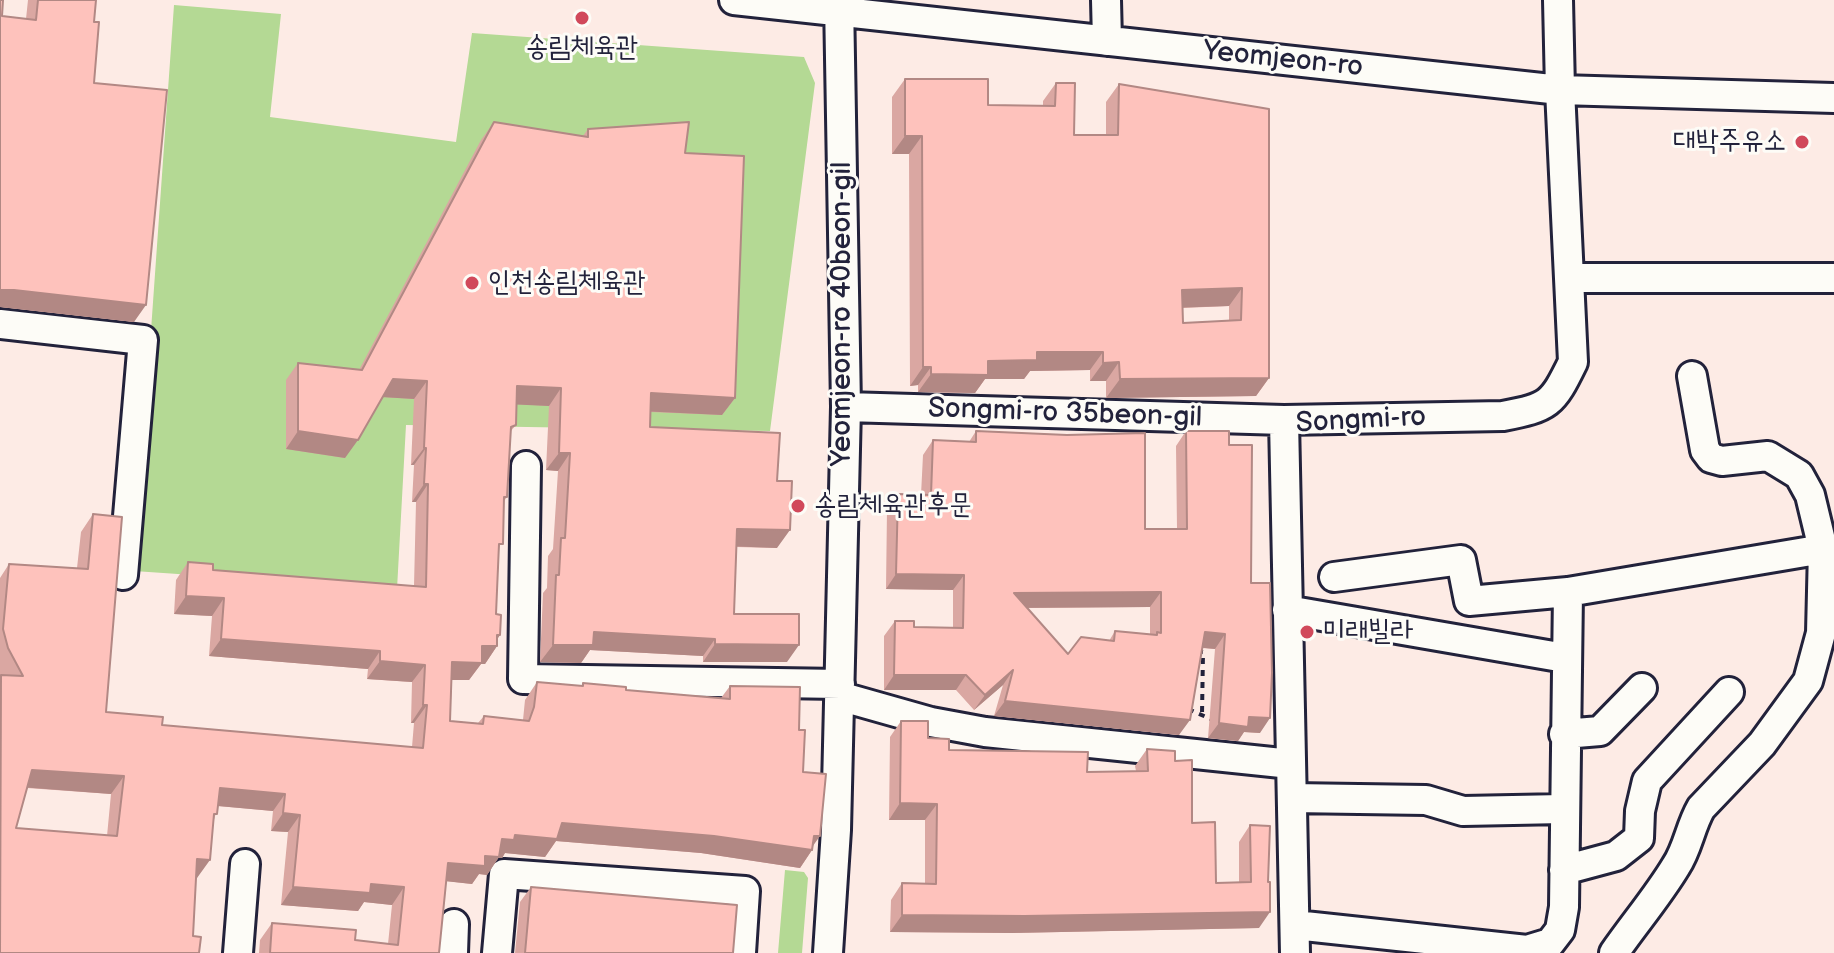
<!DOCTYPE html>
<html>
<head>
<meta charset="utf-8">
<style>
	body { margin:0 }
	canvas { display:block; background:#fdebe5 }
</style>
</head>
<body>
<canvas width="1834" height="953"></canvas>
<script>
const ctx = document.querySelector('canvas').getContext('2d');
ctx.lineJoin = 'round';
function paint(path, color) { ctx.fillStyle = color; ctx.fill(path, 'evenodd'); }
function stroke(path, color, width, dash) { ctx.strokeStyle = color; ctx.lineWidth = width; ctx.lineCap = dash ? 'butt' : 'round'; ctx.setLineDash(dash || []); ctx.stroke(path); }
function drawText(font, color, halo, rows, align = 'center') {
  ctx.font = font + ' "Balsamiq Sans","Poor Story",sans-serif'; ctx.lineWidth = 6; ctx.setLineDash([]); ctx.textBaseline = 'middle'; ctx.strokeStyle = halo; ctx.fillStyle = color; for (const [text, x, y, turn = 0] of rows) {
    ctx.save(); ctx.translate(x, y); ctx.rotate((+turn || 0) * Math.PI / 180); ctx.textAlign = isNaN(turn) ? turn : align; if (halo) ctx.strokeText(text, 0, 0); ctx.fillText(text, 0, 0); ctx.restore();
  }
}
const green = new Path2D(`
	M174,5l107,9 -11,103 186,25 16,-109 332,24 11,26 -45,348 -364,-6 -9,164 -263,-18z
	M785,870l19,2 4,6 -6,75h-24z`);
const path = new Path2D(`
	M1197,651l6,1 -1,63
	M1188,709l25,11`);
const minor = new Path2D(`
	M734,0l826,90 274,8
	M1106,0l1,41
	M1569,278h265
	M0,324l143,16 -20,235
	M846,407l438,13 219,-4c46,-9 49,-11 70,-54l-13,-272 -2,-90
	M1284,420l11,533
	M526,466l-3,213 317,5
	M1334,577l127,-17 8,41 99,-9 255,-43
	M1287,610l278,48
	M839,696l92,26 54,10 306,32
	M1564,734l36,-3 42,-43
	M1292,798l134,2 37,11 100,-2
	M1564,870l52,-14 23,-18 1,-27 7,-30 82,-89
	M1295,925l232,25 23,-7 10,-13 4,-23 4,-315
	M238,953l7,-89
	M453,953l1,-29
	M497,953l7,-79 241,17 -4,62
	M828,953l8,-123 10,-423 -7,-407
	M1614,953c20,-29 44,-57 62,-87 12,-18 14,-39 25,-58l61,-64 46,-63 13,-48 2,-84 -13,-54 -11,-20 -31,-19 -46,5 -11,-3 -6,-8 -13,-74`);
const wall = new Path2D(`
	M0,0l2,16 24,3 2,-19h68l-2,22v61l40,239 -134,-15z
	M905,79l83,26 55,1v-5l13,-18 18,52h32v-33l13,-18 150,25v269l-13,18 -150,2v-17h-16v-11l-60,1 -6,8h-39l-10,14 -57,-1v-7l-8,1 -1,-232h-17v-57zM1229,306v15l-46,2v-15z
	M494,122l89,14 5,-7 97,24 50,245 -13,17 -72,-3v15l127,54v67l-41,-1 -2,67 53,48h-84v-6l-113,-6 -9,13 -41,-1 3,-69 4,-5 1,-32 5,-7 5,-78 -12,-1 3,-64 -33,-2v21l-6,7 -3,65 -3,4 -5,50 -3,63 1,32 -12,18h-4l-12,16h-17l-2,41 28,2 6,-7 39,4 2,-20 12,-18 44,4 2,-3 43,7 95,8 9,-12 69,44 13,120 -12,18 -99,-15 -145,-12 -11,16 -40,-4 -3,5 -3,-1 -12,18 -8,-1 -7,10 -26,-3 -7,72h-180l1,-13 12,-17 83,17 33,4 4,-39 -28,-3 -6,9 -77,-6 7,-73 -17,-1 2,-20 -55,-5 -21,72 -197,75v-375l9,-14 68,4 4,-36 12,-18 13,198 56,13 250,22 2,-24h-3l1,-41 -45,-3 1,-10 -159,-13 3,-40 -38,-2 2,-34 12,-18 25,8 201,16 2,-84h-4l2,-37h-3l3,-66 -31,-2 -38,61 -59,-9v-69l12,-17 61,7 122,-230zM27,788l84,6 -4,42 -91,-8z
	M976,431l169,98h32l-1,-83 10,-15 43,14 22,138 9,150 -16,-1 -6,9 -30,-3 7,-89 -13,-1 -23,87 -185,-19 9,-31 -29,25 -18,-20h-72v-54l11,-15 19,6 39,1v-38l-67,-1 1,-80 11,-15 23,1 2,-40 10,-15 36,2zM1150,607v27l-35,-3 -6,10 -41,13 -41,-46z
	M901,721l48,29 138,22 49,-1 -1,-5 12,-17 28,12 17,62 24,60 23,-1v-40l11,-17 9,103 -247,5 -122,-1 1,-32 11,-17h23v-63h-36l1,-83z
	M531,887l202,66h-218l5,-51z`);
const shadedWall = new Path2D(`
	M905,136h17l-13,18h-17z
	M1242,288l-13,18 -60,2 13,-18z
	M0,290h14l132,15 -12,17 -134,-15z
	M1037,352h66l-13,18 -60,1 -6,8h-39l-10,14 -57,-1 13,-18 57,-13z
	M1119,362l-13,19h-16l13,-18z
	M923,367h8l-13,18 -8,1z
	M1269,378l-13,18 -150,2 14,-19z
	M393,379l34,2 -13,18 -33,-2z
	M517,386l44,2 -12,18 -44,-2z
	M651,393l84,5 -13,17 -83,-4z
	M298,431l60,9 -13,18 -59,-9z
	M424,448h2l-12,17h-3z
	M559,453h11l-12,18 -12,-1z
	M424,484h4l-12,18h-4z
	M737,529l53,1 -13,18 -52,-2z
	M896,574l68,1 -11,15 -67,-1z
	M1161,592l-11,15 -146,1 10,-15z
	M186,596l38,2 -12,18 -38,-2z
	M594,632l121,7 -12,17 -113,-6 -9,13 -41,-1 13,-17z
	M1205,632l20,2 -10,15 -20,-2z
	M497,635h3l-7,11h4l-12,18h-4l-12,16h-29l12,-18z
	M221,639l159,12 -12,18 -159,-13z
	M715,644l84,1 -12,17h-84z
	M380,661l45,4 -13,17 -45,-3z
	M1013,670l-10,15 -29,25 11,-15z
	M894,675h72l-10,15h-72z
	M1005,701l185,19 -11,15 -185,-19z
	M423,705h4l-13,18h-3z
	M1249,717l21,1 -10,15 -16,-1 -6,9 -30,-3 11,-15z
	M32,770l92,6 -13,18 -91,-7z
	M220,788l65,6 -12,17 -66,-6z
	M900,803l37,1 -12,16h-36z
	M283,813l17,2 -12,17 -17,-1z
	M562,823l252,13h6l-10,14h2l-12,18 -99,-15 -145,-12 -11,16 -40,-4 -3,5 -3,-1 -12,18 -8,-1 -7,10 -37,-4 13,-17 37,-7 17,-17z
	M197,859l13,1 -13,18 -13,-1z
	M371,884l33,3 -12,18 -28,-3 -6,9 -77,-6 12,-18z
	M1270,912l-11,16 -247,5 -122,-1 12,-17z`);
const building = new Path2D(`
	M0,0h3l-1,16 34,4 2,-20h58l-2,22h5l-5,61 73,7 -21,215 -132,-15h-14z
	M905,79h83v26l67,1 1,-23h19l-1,52h44l1,-51 150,25v269l-149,1 -1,-17 -16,1v-11h-66v8l-49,1v14l-57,-1v-7h-8l-1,-231h-17zM1242,288l-1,32 -58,3 -1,-33z
	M494,122l94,15v-8l101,-7 -4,31 59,3 -9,242 -84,-5 -1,34 130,6 -3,48h15l-2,49 -53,-1 -3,85h65v31l-84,-1v-5l-121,-7 -1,13h-40l3,-70h3l2,-37h4l5,-85h-11l2,-65 -44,-2 -1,39 -5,2 -4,70h-3l-1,47h-4l-3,70 5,1 -1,20h-3v11h-15v17l-30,-1 -2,59 33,3 1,-8 45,5 5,-14 3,-25 46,4v-3l43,4v3l104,9v-13l70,1 -1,43h6l-2,42 23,2 -6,62h-6l-2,14 -98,-14 -152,-13 -5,16 -42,-4 -1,5 -12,-1 -3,18 -14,-1v10l-37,-3 -9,90h-169l2,-30 84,7 -1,10 43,5 6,-58 -33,-3 -1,9 -77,-6 7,-72 -17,-2 2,-19 -65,-6 -3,26h-3l-4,46 -13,-1 -4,77 8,1 -2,16h-199l1,-278 22,1 -15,-28 -5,-19 6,-65 79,5 5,-55 29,3 -16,195 57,5 -1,8 261,23 4,-43h-4l2,-40 -45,-4v-10l-159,-12 3,-41 -38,-2 2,-34 25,2v6l213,17 2,-103h-4l2,-36h-2l3,-67 -34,-2 -35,61 -60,-9v-68l64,7zM32,770l92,6 -7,60 -101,-8z
	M976,431l91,4 78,-2v96h42l-1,-98h43v14h23l-1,138h19l2,90 -2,45 -21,-1 -1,10 -29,-4 6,-89 -20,-2 -15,88 -185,-19 8,-31 -28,25 -19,-20h-72l1,-54h19v6l49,1 1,-53 -68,-1 2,-80 33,1 2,-55 43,2zM1161,592v41l-4,-1v3l-42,-4 -1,10 -33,-4 -13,17 -54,-61z
	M901,721h27v17l21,1v11l139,2 -1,20 61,-1 -1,-22 28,2v10l17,-1v63l23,-1 1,61 35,-1 -1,-57 20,1 -2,56h2v30l-246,4 -122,-1v-32l34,1 1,-80 -37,-1z
	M531,887l206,18 -4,48h-208z`);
const markers = [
	[582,18,8,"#d1495b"],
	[1802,142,8,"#d1495b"],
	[472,283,8,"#d1495b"],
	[798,506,8,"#d1495b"],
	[1307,632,8,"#d1495b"]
];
const poiNames = [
	["송림체육관",582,48,"center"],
	["대박주유소",1786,142,"right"],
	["인천송림체육관",488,283],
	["송림체육관후문",814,506],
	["미래빌라",1323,632]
];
const streetNames = [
	["Yeomjeon-ro",1283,60,6],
	["Yeomjeon-ro 40beon-gil",843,314,-90],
	["Songmi-ro 35beon-gil",1065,414,2],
	["Songmi-ro",1361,421,-3]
];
paint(green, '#b4d994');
stroke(minor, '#22223b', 34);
stroke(path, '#22223b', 4, [6, 6]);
stroke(minor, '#fdfcf7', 28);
paint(wall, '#daa7a2');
paint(shadedWall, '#b28884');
paint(building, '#fec2bc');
stroke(building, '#b28884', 2);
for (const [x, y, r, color] of markers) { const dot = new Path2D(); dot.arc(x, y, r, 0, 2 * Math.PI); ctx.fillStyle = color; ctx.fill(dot); stroke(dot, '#fdfcf7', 3); }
drawText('28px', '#22223b', '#fdfcf7', poiNames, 'left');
drawText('28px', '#22223b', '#fdfcf7', streetNames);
</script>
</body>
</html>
